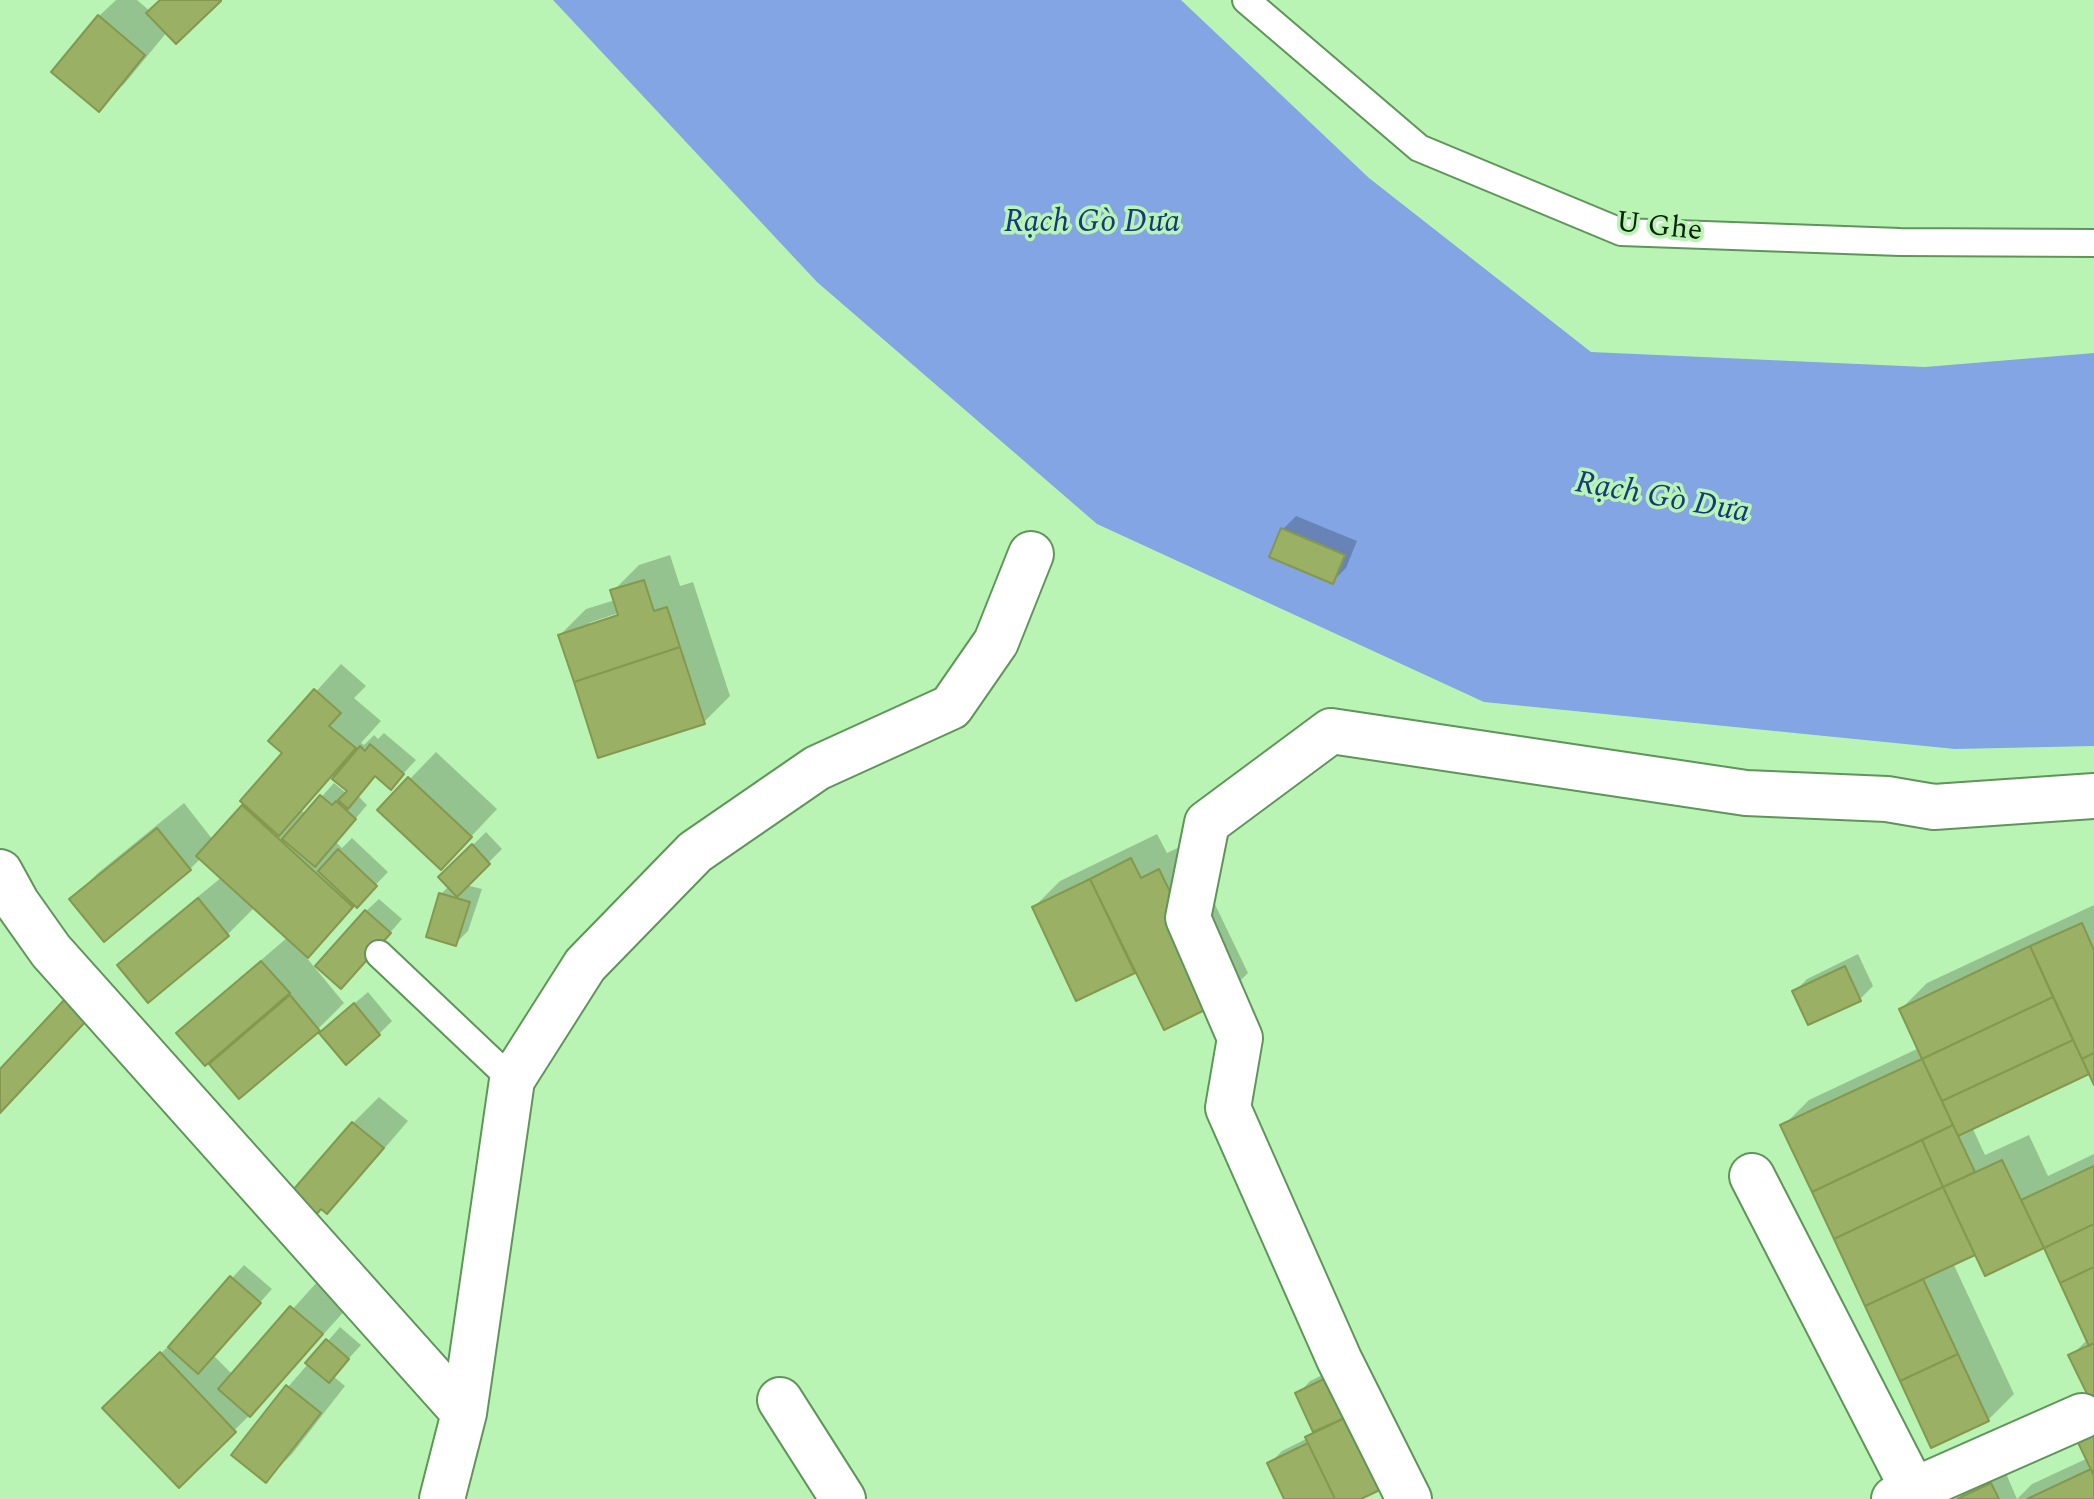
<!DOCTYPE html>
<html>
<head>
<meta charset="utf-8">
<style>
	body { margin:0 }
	canvas { display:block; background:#baf4b4 }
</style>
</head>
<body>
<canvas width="2094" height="1499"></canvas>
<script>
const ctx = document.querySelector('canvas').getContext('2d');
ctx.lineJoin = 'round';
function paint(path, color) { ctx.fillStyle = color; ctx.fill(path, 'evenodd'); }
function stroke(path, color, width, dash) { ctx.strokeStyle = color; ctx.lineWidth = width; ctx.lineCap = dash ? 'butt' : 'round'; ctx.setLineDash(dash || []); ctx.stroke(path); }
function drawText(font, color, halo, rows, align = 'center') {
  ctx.font = font + ' Spectral,serif'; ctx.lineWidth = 7; ctx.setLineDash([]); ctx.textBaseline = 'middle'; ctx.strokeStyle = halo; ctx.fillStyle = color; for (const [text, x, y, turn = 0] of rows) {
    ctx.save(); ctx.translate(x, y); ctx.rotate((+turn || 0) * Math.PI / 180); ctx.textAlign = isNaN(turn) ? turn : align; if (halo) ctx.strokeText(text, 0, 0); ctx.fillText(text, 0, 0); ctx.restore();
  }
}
const water = new Path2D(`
	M553,0h628l188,178 222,174 334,15 169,-14v393l-139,3 -471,-47 -387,-178 -280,-242z`);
const shadow = new Path2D(`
	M116,0h21l14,12 11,-12h57l-52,32 -42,51 -26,26v-93z
	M1296,516l61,25 -11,27 -13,13 -50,-52z
	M670,555l10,31 13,-4 37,114 -26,26 -144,-87 26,-26 29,-9 -2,-9 26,-26zM627,610l1,4 -39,13v-4z
	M341,664l25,22 -12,12 27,23 -20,22 3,2 10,-10 4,4 6,-6 32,27 -25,27 -15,-13 -18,22 9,9 -31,37 6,6 10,-10 36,34 -82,85 38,46 -26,26 -79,67 -31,-36 -29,-26 26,-26 83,-71 -33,-30 -27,27 -79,66 -29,-35 26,-26 76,-62 -21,-19 -11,11 -118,30 26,-26 86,-70 29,37 33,-36 39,-51 -14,-12zM332,776l17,14 -3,3 -12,-10 -28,31 -4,-3z
	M436,752l61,57 -31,33 -86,-32z
	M486,832l16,17 -36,36 16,4 -14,42 -13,13 -14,-50 8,-8 -8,-9z
	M1157,834l10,19 19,-9 62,129 -26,26 -86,-29 -59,29 -43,-92 26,-26z
	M379,899l23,20 -48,55 12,-63z
	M2094,905v175l-4,-9 -118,56 13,28 44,-20 19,41 46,-22v250l-23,-48 17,-17 -44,-94 -68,8 -23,10 61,131 -26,26 -56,26 -149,-320 26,-26 110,-52 -18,-39 26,-26z
	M1858,954l15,32 -13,13 -66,-7 13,-13z
	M368,992l24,29 -13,13 -44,-14z
	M379,1097l29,24 -55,64 -26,26 -5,-3 -16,16 -16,-27 63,-74z
	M244,1265l28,24 -59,66 20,20 85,-94 30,26 -87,97 -82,81 -48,-103 56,-54z
	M340,1327l21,18 -28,31 12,10 -53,68 -26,26 22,-93z
	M1343,1365l13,134h-70l-17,-35 13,-13 26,-13 6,-8 -16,-36 12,-13z
	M2094,1414v85h-136l11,-11 36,-17 12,28 15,-15 56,-26z`);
const building = new Path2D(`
	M160,0h61v1l-45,43 -30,-31z
	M98,15l47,40 -46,57 -48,-40z
	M1281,528l64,27 -12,29 -64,-27z
	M644,580l10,31 13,-4 13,40 -106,35 -16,-47 60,-20 -8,-25z
	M680,647l25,77 -107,34 -24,-76z
	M314,689l27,24 -12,13 27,22 -77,88 -39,-35 42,-48 -14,-12z
	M370,744l34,30 -13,16 -16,-14 -27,33 -10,-9 9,-9 -15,-12 28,-33 5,5z
	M408,777l64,60 -31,33 -64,-60z
	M320,795l12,10 4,-4 20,18 -41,48 -33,-28z
	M242,805l111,102 -45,51 -112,-102z
	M157,828l34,42 -87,72 -35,-43z
	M472,844l18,20 -33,33 -19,-20z
	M338,849l39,37 -20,22 -39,-37z
	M1131,858l10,20 18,-9 64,132 -59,29 -74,-151z
	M1090,879l45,94 -59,28 -44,-94z
	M439,893l31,9 -14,44 -30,-9z
	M198,898l31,38 -81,67 -31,-38z
	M365,910l26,23 -50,56 -26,-23z
	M2082,923l12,27v103l-12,6 -52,-113z
	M2030,946l23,51 -131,62 -23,-50z
	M261,961l29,32 -85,73 -29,-33z
	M1845,966l16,35 -53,24 -16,-34z
	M290,995l30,36 -81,68 -30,-35z
	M2053,997l20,43 -131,61 -20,-42z
	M65,999l22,21 -87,93v-44z
	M354,1003l26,32 -34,30 -27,-32z
	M2073,1040l16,34 -131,62 -16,-35z
	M2094,1053v32l-12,-26z
	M1922,1059l31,66 -141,67 -32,-67z
	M352,1122l32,26 -57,66 -6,-5 -15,18 -19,-30z
	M1953,1125l22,47 -32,15 -21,-47z
	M1922,1140l21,47 -109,52 -22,-47z
	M2002,1160l42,88 -59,28 -42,-89z
	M2094,1166v58l-50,24 -23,-48z
	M1943,1187l32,68 -110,51 -31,-67z
	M2094,1224v43l-34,16 -16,-35z
	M2094,1267v76l-5,3 -29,-63z
	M230,1276l31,27 -63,71 -30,-27z
	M1923,1279l35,75 -58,27 -35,-75z
	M290,1306l33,28 -73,83 -32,-28z
	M326,1339l23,20 -20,24 -24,-20z
	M2094,1343v65l-26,-53z
	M160,1352l76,80 -57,56 -77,-80z
	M1958,1354l31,67 -58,27 -31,-67z
	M1330,1376l19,40 -36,16 -18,-39z
	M286,1385l35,28 -55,70 -35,-28z
	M1349,1416l35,72 -23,11h-26l-30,-62z
	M2094,1422v54l-21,-44z
	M1308,1443l27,56h-51l-17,-36z
	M2091,1469l3,7v23h-67z
	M1991,1483l8,16h-42z`);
const lane = new Path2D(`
	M1246,0l173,148 202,84 279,10 194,1
	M379,954l133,126`);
const street = new Path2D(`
	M0,872l17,31 34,48 413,462
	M1752,1176l166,323
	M780,1400l63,99
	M442,1499l22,-86 48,-333 73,-115 110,-113 122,-84 134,-61 45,-65 35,-88
	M1409,1499l-70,-140 -111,-251 12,-70 -52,-120 19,-95 124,-92 415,62 141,6 47,8 160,-11
	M1894,1499l188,-83`);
const streetNames = [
	["U Ghe",1659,229,6]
];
const waterNames = [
	["Rạch Gò Dưa",1092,225],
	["Rạch Gò Dưa",1662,500,10]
];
paint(water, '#83a5e4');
paint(shadow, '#0003');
paint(building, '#9ab064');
stroke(building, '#84994e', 2);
stroke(lane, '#5f955a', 30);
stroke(street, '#5f955a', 48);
stroke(lane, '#fff', 26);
stroke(street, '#fff', 44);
drawText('30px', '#0c220a', '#baf4b4', streetNames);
drawText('italic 32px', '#143881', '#baf4b4', waterNames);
</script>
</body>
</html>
